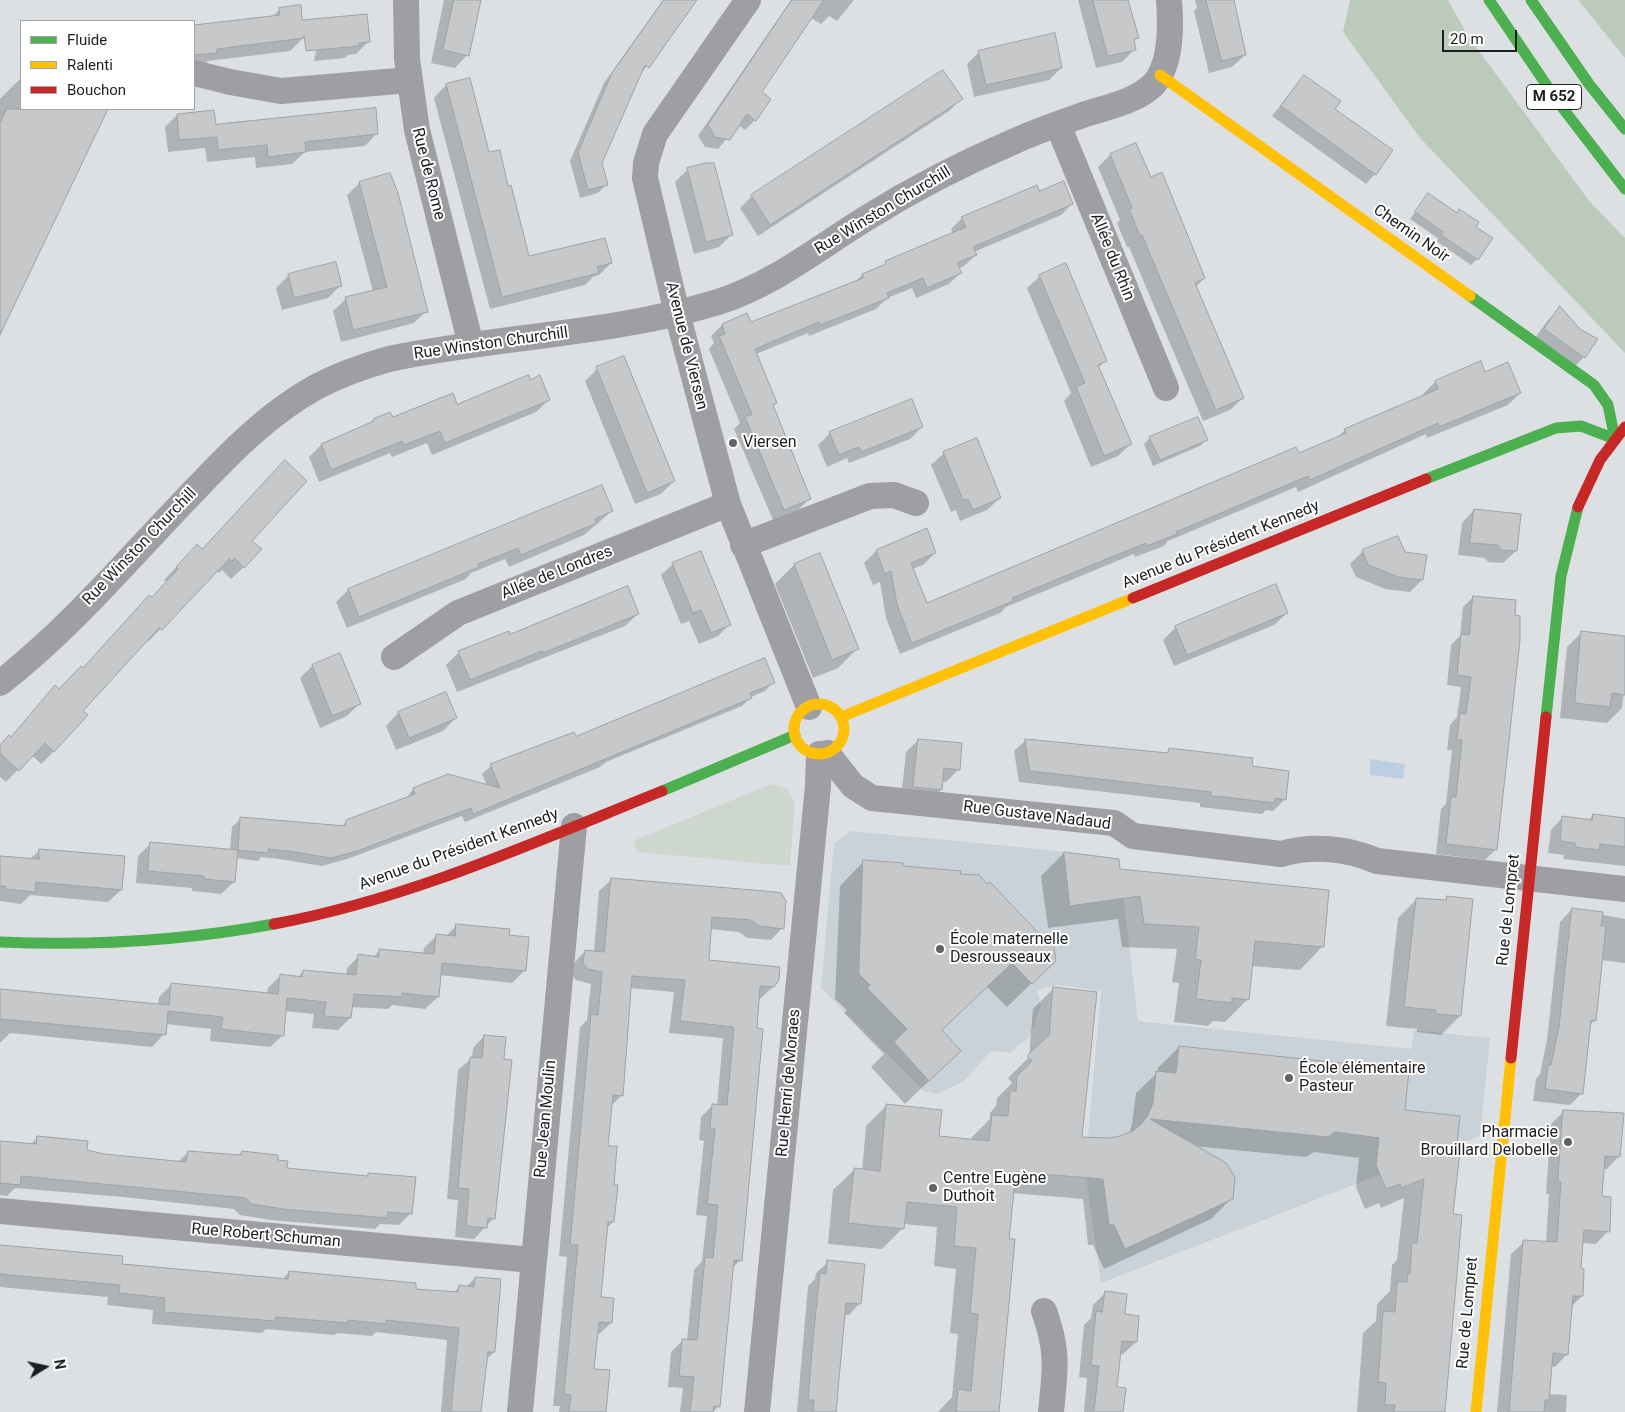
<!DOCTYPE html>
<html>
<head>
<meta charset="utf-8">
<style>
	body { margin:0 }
	#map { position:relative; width:1625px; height:1412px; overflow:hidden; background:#dde0e3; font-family:Roboto,sans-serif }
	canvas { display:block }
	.legend { position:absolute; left:20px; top:20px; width:175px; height:90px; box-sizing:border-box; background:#fff; border:1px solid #a4a5a6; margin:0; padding:6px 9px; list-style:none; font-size:15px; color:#1c1f21 }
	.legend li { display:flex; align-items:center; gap:10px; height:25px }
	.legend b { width:25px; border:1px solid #a4a5a6 }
	.north { position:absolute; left:20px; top:1342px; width:50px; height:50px; -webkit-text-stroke:4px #fff; paint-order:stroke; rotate:80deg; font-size:14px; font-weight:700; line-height:20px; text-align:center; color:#1c1f21 }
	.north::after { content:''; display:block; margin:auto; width:18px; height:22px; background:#1c1f21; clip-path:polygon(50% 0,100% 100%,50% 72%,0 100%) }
	.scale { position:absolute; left:1442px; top:30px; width:75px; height:22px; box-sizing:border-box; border:2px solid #1c1f21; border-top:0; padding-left:6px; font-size:15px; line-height:18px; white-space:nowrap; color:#1c1f21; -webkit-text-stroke:4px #fff; paint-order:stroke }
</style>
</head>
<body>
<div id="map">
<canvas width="1625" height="1412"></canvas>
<ul class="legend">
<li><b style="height:6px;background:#4caf50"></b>Fluide</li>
<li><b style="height:6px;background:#ffc107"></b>Ralenti</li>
<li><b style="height:6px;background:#c62828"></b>Bouchon</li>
</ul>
<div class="north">N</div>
<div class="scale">20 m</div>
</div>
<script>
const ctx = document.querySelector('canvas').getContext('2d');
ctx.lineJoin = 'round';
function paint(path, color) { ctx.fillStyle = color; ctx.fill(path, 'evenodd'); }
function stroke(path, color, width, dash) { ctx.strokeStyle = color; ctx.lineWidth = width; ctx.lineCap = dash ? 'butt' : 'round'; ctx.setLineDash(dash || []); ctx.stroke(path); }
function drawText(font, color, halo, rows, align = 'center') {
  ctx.font = font + ' Roboto,sans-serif'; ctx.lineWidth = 4; ctx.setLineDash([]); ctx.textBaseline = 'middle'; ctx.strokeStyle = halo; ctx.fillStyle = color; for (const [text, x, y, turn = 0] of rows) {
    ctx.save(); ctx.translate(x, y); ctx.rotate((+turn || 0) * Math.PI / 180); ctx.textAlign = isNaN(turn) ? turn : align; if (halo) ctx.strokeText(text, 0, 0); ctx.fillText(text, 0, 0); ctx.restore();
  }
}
const built = new Path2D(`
	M850,831l191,18 78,10 19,162 273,28 3,-19 76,8 -10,98 -379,147 -16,-113 16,-179 -43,-6 -21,5 4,16 -11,30 -20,17 -19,-2 -27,30 -26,13 -14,-3 -103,-103 13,-145z`);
const green = new Path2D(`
	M771,784l17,5 7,15 -5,62 -153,-14 -4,-11z`);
const forest = new Path2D(`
	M1350,0h98l20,36 122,166 35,36v115l-205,-215 -77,-106z
	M1578,0h47v58z`);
const water = new Path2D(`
	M1370,759l35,5 -2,15 -33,-4z`);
const shadow = new Path2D(`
	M444,0h35l-12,55 -12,13 -24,-5z
	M663,0h33l-56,75 -39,87 5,23 -8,8 -18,5 -10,-37 34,-78z
	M791,0h63l-17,21 -8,-5 -8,8 -10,-6 -51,74 -5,28 -10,10 -7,-5 -20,24 -13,-2 -7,-11z
	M1078,0h49l11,37 -5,5 2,7 -13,13 -26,6z
	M1195,0h38l12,55 -13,12 -23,6 -15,-62 3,-3z
	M280,9l23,29 -13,13 -82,10 -5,4 -9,1v-40l78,-9z
	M320,31l49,10 -13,13 -8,1 -3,3 -31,3z
	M979,52l82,16 -12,12 -75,17 -7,-33z
	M1304,76l29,33 42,65 -9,10 -94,-68z
	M21,78v31h73l10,4 -104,214v-228z
	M446,85l61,103 21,70 83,5 -12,12 -6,2 -8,8 -95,24 -56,-211z
	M961,99l-12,12 -191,125 -18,-28 12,-12z
	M177,115l37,11 163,7 -12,13 -60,6 -13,12 -36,4 -1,-11 -48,5 -2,-14 -37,4 -3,-25z
	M1136,144l14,34 54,100 -8,9 47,111 -13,12 -27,11 -74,-174h-2l-10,-24 3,-3 -22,-53 12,-12z
	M688,169l44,65 -13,13 -25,7 -19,-72z
	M360,183l66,128 -12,12 -73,19 -8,-31 13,-12 27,-8 -26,-96z
	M1038,193l34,11 -11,11 -87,37 2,3 -12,11 -6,3 2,4 -11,11 -33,14 -4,-10 -25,10 -11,11 -67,27 -1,-3 -52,21 20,49 -4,4 37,92 -11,11 -25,10 -39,-91 6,-6 -31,-74 5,-6 -3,-7 11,-11 28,-2 105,-41 7,-7 19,-7 5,-6 67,-28 -2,-5 11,-11z
	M1428,195l46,32 3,32 -6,6 -35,-24 3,-2 -29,-20z
	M289,275l52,10 -13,13 -46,12 -6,-22z
	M1040,276l65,85 -7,7 33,76 -13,12 -27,11 -27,-66 7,-8 -44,-105z
	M1560,308l24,49 -13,13 -39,-28 16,-22z
	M1480,363l4,11 36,19 -12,12 -81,33 -1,-4 -128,58 -2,-5 -128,54 -4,5 -29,11 -1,-3 -128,53 -6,6 -100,41 -14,-36 -6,-36 -7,3 -9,-22 12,-12 59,2 -12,12 -11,4 15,35 410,-166 8,-8 79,-33 -1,-3 12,-12z
	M597,369l77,112 -13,13 -26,10 -50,-123z
	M530,381l19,19 -13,12 -104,43 -5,-12 -35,14 -2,-4 -71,29 -10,-25 12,-12 47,-20 5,-5 83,-15z
	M922,427l-12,12 -61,24 -2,-5 -20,9 -9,-22 12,-12z
	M1150,438l56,2 -6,6 -47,20 -9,-22z
	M944,453l56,45 -13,12 -27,11 -4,-11 -5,2 -20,-47z
	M1474,510l42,41 -13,12 -15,-1 -3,-4 -27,-3 4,-32z
	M612,511l-28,24 -75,32 -4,-8 -34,14 -5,6 -119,49 -11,-26 12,-12z
	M250,541l-6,26 -13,12 -9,-9 -3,3 -3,-2 -68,71 -2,-2 -65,71 -27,40 -13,13 -9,-9 -26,27 -6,-5v-31l10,-8 45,-51 4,3 24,-21 84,-87 -3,-2 20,-21 17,-9z
	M1363,551l41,2 18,27 -12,12 -25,-3 -29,-12 -6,-13z
	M819,555l38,94 -19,19 -25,10 -38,-94 19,-19z
	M673,564l57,60 -12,12 -19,8 -10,-23 -8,3 -20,-49z
	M1276,586l11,27 -13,12 -100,41 -11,-26 13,-13z
	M1473,597l23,252 -11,11 -49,-6 5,-45 5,-5 6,-54h-5l3,-25 7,-8 4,-30 -14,-2 4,-40 9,-9 3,-29z
	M638,614l-13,12 -168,66 -11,-27 13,-13 50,-16z
	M1582,632l43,5v46l-3,25 -15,15 -47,-5 7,-71z
	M339,655l20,49 -12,12 -27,12 -20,-50 12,-12z
	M773,682l-8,9 -14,6 -9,9 -136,56 -6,5 -135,55 -3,-6 -115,43 -25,7 -43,-7 -18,-2 -3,4 -22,-3 -2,24 -13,12 -29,-3v-3l-56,-5 2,-27 13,-13 79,7 2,-23 9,-9 100,9 6,-6 59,-22 7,-10 74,-3 -5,-12 9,-8 84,-28z
	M398,713l58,5 -13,13 -47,19 -10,-24z
	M918,740l41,29 -13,13 -4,-1 -1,9 -13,12 -27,-3 5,-47z
	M1026,740l139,14 4,-4 82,17 34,32 -12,12 -7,-1 -4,4 -62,-7v-4l-181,-21 -5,-31z
	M1593,815l32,4v47l-62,-7 1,-4 -16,-2 3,-23 12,-13 25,3z
	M40,850l81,40 -13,12 -78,-7 -9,9 -21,-3v-44l30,2z
	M1064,853l53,7 2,10 203,77 -22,23 -49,-4 -3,33 -23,23 -12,-1 -5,5 -34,-4 5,-39 -7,-1 5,-33 -55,-2 -4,-28 -70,9 -7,-52z
	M864,861l95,14 95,86 -47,46 -20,-20 -46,44 19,20 -55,53 -34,-37 13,-13 -40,-41 3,-3 -12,-11 5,-113z
	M611,880l171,48 -11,12 -24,-2 -8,-6 -29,-3 -3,33 66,25 -12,11h-3l-18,262 -8,9 -13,137 -6,6h-33l3,-24 -15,-1 3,-35 12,-12h4l7,-70 8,-9 5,-45 -11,-1 8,-74 -5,-1 2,-23 12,-12 4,1 6,-68 -54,-5 5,-41 -44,-4 -8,107 -12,12 -3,40 6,39v36l-7,7 -6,69 11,25 -12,11h-3l-3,36 12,42h-46l1,-6h-7l14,-149 -8,-1 21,-229 7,-7 4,-36 -15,-4 -4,-5 2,-12 11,-12 9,1 5,-61z
	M1447,897l13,119 -19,19 -24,-3v-3l-31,-3 12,-108 19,-19 27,2z
	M1572,909l53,10v44l-24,-3 -6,60 -6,6 -7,67 -12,12 -37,-4 3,-22 4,-5 7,-34 13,-118z
	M457,925l51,11 17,34 -13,13 -72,-8 -2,22 -13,12 -33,-4 -4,4 -37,-2 -1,11 -12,12 -26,-2 2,-14 -29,-3 -2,24 -13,12 -60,-6 1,-12 -45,-5 -2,10 -12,13 -142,-14 -10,10v-53l158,15 1,-8 12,-12 96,9 1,-6 12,-12 17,2 6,-7 43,4 1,-7 12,-12 14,1 7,-7 43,4 1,-6 12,-12 9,1z
	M1053,989l28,150h28l20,-5 3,-10 4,-31 22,-21v-4l21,-21 225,64 47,104 -7,197h-87l6,-79 13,-12 1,-17 13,-13 2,-26 5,-5 7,-62 -23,10 -2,-5 -14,6 -9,-22 3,-29 -45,-6 -8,5 -112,-11 39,31 -1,21 -21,21 -107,50 -11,-24h-5l-5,-46 -71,-6 -15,219h-59l14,-15 6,-63 -8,-1 6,-64 -22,-3 3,-39 -34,-3v4l-21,21 -54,-5 5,-54 21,-20 8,1 4,-45 21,-21 51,32 33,4 1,-4 18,-18v-6l6,-7 1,-8 15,-15 -4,-5 21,-21 4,-48z
	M484,1036l10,182 -20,21 -19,-2 3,-37 -11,-1 11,-129 14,-12 1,-10z
	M1564,1111l55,45 -12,13h-4l-2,28 7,34 -12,13 -14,-1 -2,26 2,27 -11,11 -4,47 -12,13 -4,-1 -3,28 19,1 -1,17h-69l14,-158 13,-12 22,1 3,-49h-3l5,-70z
	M38,1137l66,18 74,7 10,-10 50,4 4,-4 35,9 9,8 80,8 3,-3 42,39 -12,12 -19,-1 -5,5 -104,-9 -31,-5 -6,-6 -111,-12 -108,-9 -8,8 -7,-1v-53l30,3z
	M0,1246l120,19 162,15 7,-8 125,18 39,3 7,-7 6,1 9,-9 19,74 -8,8 -6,52h-39l6,-72 -71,-8 -4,4 -35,-3 -3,2 -68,-6 -4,4 -110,-9 1,-14 -46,-5 1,-8 -108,-10z
	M828,1262l32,41 -11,12h-6l-9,97h-37l11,-126 7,-7 1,-6z
	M1105,1293l18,22 13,27 -13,12h-3l-4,34 6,24h-38l3,-34 -8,-1 5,-52 7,-7 2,-13z`);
const building = new Path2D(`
	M454,0h27l-12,56 -26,-6z
	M664,0h33l-48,68 -4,-3 -43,98 6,22 -20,5 -10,-38 34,-79z
	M792,0h32l-62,92 9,7 -15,22 -9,-7 -17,26 -15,-3 -7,-12z
	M1093,0h35l11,38 -5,1 2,11 -28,6z
	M1206,0h28l12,55 -24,6z
	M301,5l1,15 65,-6 3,28 -11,1v3l-53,5 -2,-16v3l-87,11v4l-23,2v-30l86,-10 -1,-7z
	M1055,33l7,35 -76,17 -8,-34z
	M943,70l20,29 -193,126 -19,-30z
	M1304,75l37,26 -6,8 58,41 -17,25 -95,-69z
	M470,78l19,74 11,-2 8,36 3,-1 18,71 76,-18 7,25 -15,4 2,6 -97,24 -56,-213z
	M376,108l2,26 -73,8 1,10 -38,5 -1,-12 -49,5 -1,-13 -38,3 -2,-26 37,-4 2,14z
	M7,109h101l-108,226v-212z
	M1136,143l15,34 11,-5 43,106 -10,5 49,115 -28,12 -74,-175 -2,1 -4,-10 -7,-17 3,-1 -22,-54z
	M706,163h8l19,72 -27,7 -19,-74z
	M390,173l8,20 30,119 -75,18 -8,-33 42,-10 -28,-105z
	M1064,181l9,23 -100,43 4,8 -20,8 5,10 -35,15 -4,-10 -36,15 2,5 -69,27 -1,-3 -64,27 22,54 -4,2 38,94 -27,11 -39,-93 7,-3 -33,-78 6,-2 -3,-10 25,-11 4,9 112,-44 -1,-4 24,-10 -1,-3 81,-34 -5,-10 76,-32 2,6z
	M1428,193l29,20 2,-4 20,13 -3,5 17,11 -15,22 -37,-25 2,-3 -28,-20z
	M336,262l6,24 -48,12 -6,-24z
	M1066,263l41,98 -9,4 34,79 -28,12 -28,-69 9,-4 -46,-108z
	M1560,306l20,23 18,10 -13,19 -41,-29z
	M624,356l51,125 -28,12 -51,-126z
	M1481,361l4,11 23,-10 13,31 -82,34 -1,-4 -128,57 -2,-4 -132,56 1,2 -30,12 -1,-3 -76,31 -58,24 1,3 -101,42 -15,-38 -6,-34 -6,3 -9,-24 51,-22 9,25 -25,10 16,40 369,-156 3,6 47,-20 -2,-4 94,-40 -3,-8z
	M529,375l1,5 10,-5 10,25 -105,43 -5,-12 -36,14 -2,-4 -71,29 -10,-26 53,-23 -1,-2 17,-7 3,5 60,-24 4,11z
	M912,399l11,28 -62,25 -2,-5 -20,8 -10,-23z
	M1198,417l10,23 -48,20 -11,-23z
	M977,438l24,60 -28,12 -5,-11 -5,1 -20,-48z
	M285,460l22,21 -55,60 10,8 -18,19 -9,-10 -3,3 -3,-2 -67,71 -3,-2 -76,83 5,4 -34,37 -9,-9 -26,28 -19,-18v-8l9,-10 2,2 44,-52 4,4 22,-23 2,2 66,-73 3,2 26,-28 -2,-2 21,-23 5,5z
	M602,485l11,26 -18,8 2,4 -76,32 -3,-7 -40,16 1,3 -120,50 -11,-28z
	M1474,509l47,5 -4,37 -16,-1 -3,-5 -28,-2z
	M1398,536l7,16 22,3 -4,25 -25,-3 -30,-12 -6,-15z
	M701,551l30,74 -20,8 -10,-23 -8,3 -21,-50z
	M820,553l39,96 -27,11 -38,-96z
	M1276,584l12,29 -101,42 -12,-29z
	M628,586l11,28 -96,39 -1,-2 -72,29 -12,-29 51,-20 1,3z
	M1473,596l43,4 -1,15 5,1v24l-23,210 -51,-6 5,-47h5l6,-57h-5l3,-27 6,1 5,-37 -14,-2 4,-41 8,1z
	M1581,631l44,5v59l-13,-2 -2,14 -35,-4z
	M340,653l21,51 -29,12 -20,-51z
	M765,658l10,25 -25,10 2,5 -279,116 -2,-6 -114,43 -26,7 -43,-7 -20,-2v4l-30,-3 2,-33 105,9 1,-6 69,-26 -2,-6 35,-14 52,14 -10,-24 84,-32 2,4z
	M446,692l11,26 -48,20 -11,-26z
	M918,739l44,4 -2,27 -16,-2 -2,22 -29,-3z
	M1025,739l143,14 1,-5 84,10 -1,8 37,5 -3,29 -11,-2 -1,5 -50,-6 -13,-1v-4l-181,-21z
	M1593,814l32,4v29l-25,-3 -1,6 -24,-3v-4l-15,-2 2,-25 30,4z
	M150,842l88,8 -3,32 -31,-3v-3l-56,-5z
	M39,849l86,7 -3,34 -86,-8 -1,10 -30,-3 1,-3h-6v-30l39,3z
	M1064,852l55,7 1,10 209,21 -5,57 -69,-6 -6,59 -17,-2v5l-36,-4 5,-39 -6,-1 4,-32 -55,-3 -4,-28 -70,10z
	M863,860l40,3v3l58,5 -1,3 19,1 8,9 3,-2 55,58 7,-7 4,28 -24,23 -20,-21 -70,67 19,21 -32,30 -35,-39 13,-13 -40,-41 3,-3 -11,-11z
	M611,878l165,14 5,1 5,8 -2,28 -25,-3 -8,-6 -39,-3 -3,43 71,7 -1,13 -5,7 -14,-1 -3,42 6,1 -21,232 -8,-1 -14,147 -6,-1 -1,6h-23l4,-35 -15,-1 3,-37 15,1 8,-83 8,1 5,-53 -11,-1 8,-75h-5l2,-25 15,1 7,-78 -54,-6 5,-41 -53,-4 -9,120 -10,-1 -5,51h9l-3,39h4l-4,37h-6l-7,75 13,1 -2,25 -13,-1 -5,47 16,1 -4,42h-37l2,-17 -7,-1 14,-149h-8l21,-231 7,1 4,-43 -14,-3 -5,-6 2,-13 19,2z
	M1447,896l26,3 -12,117 -25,-2v-4l-32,-3 12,-109 30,2z
	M1572,908l31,4 -2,14h5l-10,95 -5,-1 -8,74 -38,-5 3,-24h3l8,-38z
	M456,924l54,5 -1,6 20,2 -3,34 -84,-8 -3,34 -37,-4v4l-48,-3 -3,24 -27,-2 2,-14 -39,-4 -3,38 -63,-7 2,-12 -55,-6 -2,24 -166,-16v-30l169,16 2,-22 107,11 2,-20 22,3 1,-7 53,5 2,-21 21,3v-8l55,5 2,-20 19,2z
	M1053,987l44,5 -15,145 27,1 11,-2 13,-5 8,-7 6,-7 6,-14 3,-32 20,2 3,-27 230,24 -4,40 55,6 -3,28 4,-2 -8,72 9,1 -17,197h-51l1,-7h-10l1,-22 -8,-1 5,-71 12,1 2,-30h10l1,-9h2l2,-30h5l7,-64 -23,9 -1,-4 -14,5 -10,-24 3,-27 -44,-6 -7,5 -178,-18 76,44 9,14 -2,22 -108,50 -11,-24h-5l-6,-46 -87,-7 -7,67h6l-16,173h-43l2,-23 13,2 7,-77 -8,-1 6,-65 -22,-2 3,-39 -50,-5 -3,27 -56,-6 6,-55 26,3 6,-67 56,6 -3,26 50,5 3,-26 16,1 2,-25h6l1,-15 15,-15 -5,-5 22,-21z
	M484,1035l22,2 -2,22 8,1 -17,159 -7,-1 -1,10 -21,-2 3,-37 -11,-1 12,-131 12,1z
	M1563,1110l61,3 -4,44 -15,-1 -3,40 9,1 -1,35 -26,-2 -3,38 3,1 -1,27h-10l-5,59 -15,-2 -4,47h-4l-1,12h-35l14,-172 34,2 4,-60 -3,-1z
	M37,1136l51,5 -1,9 17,4 82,8 2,-11 53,4 1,-4 36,4v5l10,1 -1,7 81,8v-3l48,4 -4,37 -24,-2 -1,6 -104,-9 -32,-5 -5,-6 -225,-22 -1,9 -20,-2v-42l36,3z
	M0,1245l123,11 -1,8 166,15 1,-8 127,12v6l42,3 1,-7 15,2 1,-10 26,2 -6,73h-7l-7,60h-30l8,-84 -73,-8v4l-38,-4v3l-72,-6 -1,4 -111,-9 1,-14 -46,-5 1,-8 -120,-11z
	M827,1260l38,4 -4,40 -15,-1 -10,109h-23l1,-12h-6l5,-61 7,-66 6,1z
	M1105,1291l22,3 -2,20 14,2 -2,26 -15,-1 -5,46 9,1 -3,24h-29l5,-46 -8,-1 5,-54 6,1z`);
const street = new Path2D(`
	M406,0l1,59 10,71 54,215
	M748,0l-93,134 -9,29 -1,15 32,135 51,191 81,203
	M194,73l36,9 51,9 128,-11
	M1058,125l108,263
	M743,545l127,-49 24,-1 22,8
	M394,657l64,-44 270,-109
	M0,683c71,-55 129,-125 191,-189 39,-41 77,-81 127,-108 23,-12 46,-20 71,-27 109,-23 221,-24 329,-57 54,-17 99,-53 147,-83 48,-30 98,-56 150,-78 22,-10 45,-18 68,-26 24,-8 53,-13 71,-31 18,-21 17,-58 15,-84
	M827,753l26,33 19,12 242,25 19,13 148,18c31,-9 66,-6 96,7l248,28
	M0,1211l532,49
	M1044,1311c15,41 11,59 7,101
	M520,1412l54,-586
	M757,1412l61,-626 1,-32`);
const fast = new Path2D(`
	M1489,0l69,102 67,87
	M1531,0l58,84 36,45
	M1470,296l124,89 14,20 7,34
	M1426,479l130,-51 25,-2 34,13
	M1546,717l15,-141 17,-69
	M662,791l133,-56
	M0,942c93,4 183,-1 274,-18`);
const slow = new Path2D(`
	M1160,75l310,221
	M794 729a25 25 0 1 1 50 0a25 25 0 1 1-50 0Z
	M841,717l292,-119
	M1476,1412l35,-354`);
const jam = new Path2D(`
	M1578,507l22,-47 25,-33
	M1133,598l293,-119
	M274,924c135,-25 261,-82 388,-133
	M1511,1058l35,-341`);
const markers = [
	[733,443,5,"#606365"],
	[940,949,5,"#606365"],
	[1289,1078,5,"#606365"],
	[1568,1142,5,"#606365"],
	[933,1188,5,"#606365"]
];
const shields = [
	[1554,97,55]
];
const shieldNames = [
	["M 652",1554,97]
];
const streetNames = [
	["Rue de Rome",428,174,76],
	["Rue Winston Churchill",883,211,-31],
	["Chemin Noir",1411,234,35],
	["Allée du Rhin",1112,257,68],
	["Rue Winston Churchill",491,344,-8],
	["Avenue de Viersen",686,346,76],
	["Avenue du Président Kennedy",1221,545,-22],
	["Rue Winston Churchill",140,547,-46],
	["Allée de Londres",557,573,-22],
	["Rue Gustave Nadaud",1037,816,7],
	["Avenue du Président Kennedy",459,850,-20],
	["Rue de Lompret",1509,910,-84],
	["Rue Henri de Moraes",789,1083,-85],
	["Rue Jean Moulin",546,1119,-85],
	["Rue Robert Schuman",266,1236,5],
	["Rue de Lompret",1468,1313,-85]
];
const poiNames = [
	["Viersen",743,443],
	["École maternelle",950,940],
	["Desrousseaux",950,958],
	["École élémentaire",1299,1069],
	["Pasteur",1299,1087],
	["Pharmacie",1558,1133,"right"],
	["Brouillard Delobelle",1558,1151,"right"],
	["Centre Eugène",943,1179],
	["Duthoit",943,1197]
];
paint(built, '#c9d2d8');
paint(green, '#ced7ce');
paint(forest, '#bccabc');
paint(water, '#bbcee2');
paint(shadow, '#0003');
paint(building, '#c6c8ca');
stroke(building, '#9fa2a4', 1);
stroke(street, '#9f9fa3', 26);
stroke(fast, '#4caf50', 11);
stroke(slow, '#ffc107', 11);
stroke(jam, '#c62828', 11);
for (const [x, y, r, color] of markers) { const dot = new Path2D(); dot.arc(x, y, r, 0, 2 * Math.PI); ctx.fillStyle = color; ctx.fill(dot); stroke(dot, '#fff', 2); }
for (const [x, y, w] of shields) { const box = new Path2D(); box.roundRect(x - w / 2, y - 12.5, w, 25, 4); ctx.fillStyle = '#fff'; ctx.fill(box); stroke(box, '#1c1f21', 1); }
drawText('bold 15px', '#1c1f21', null, shieldNames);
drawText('16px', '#1c1f21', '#fff', streetNames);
drawText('16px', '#1c1f21', '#fff', poiNames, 'left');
</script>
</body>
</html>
